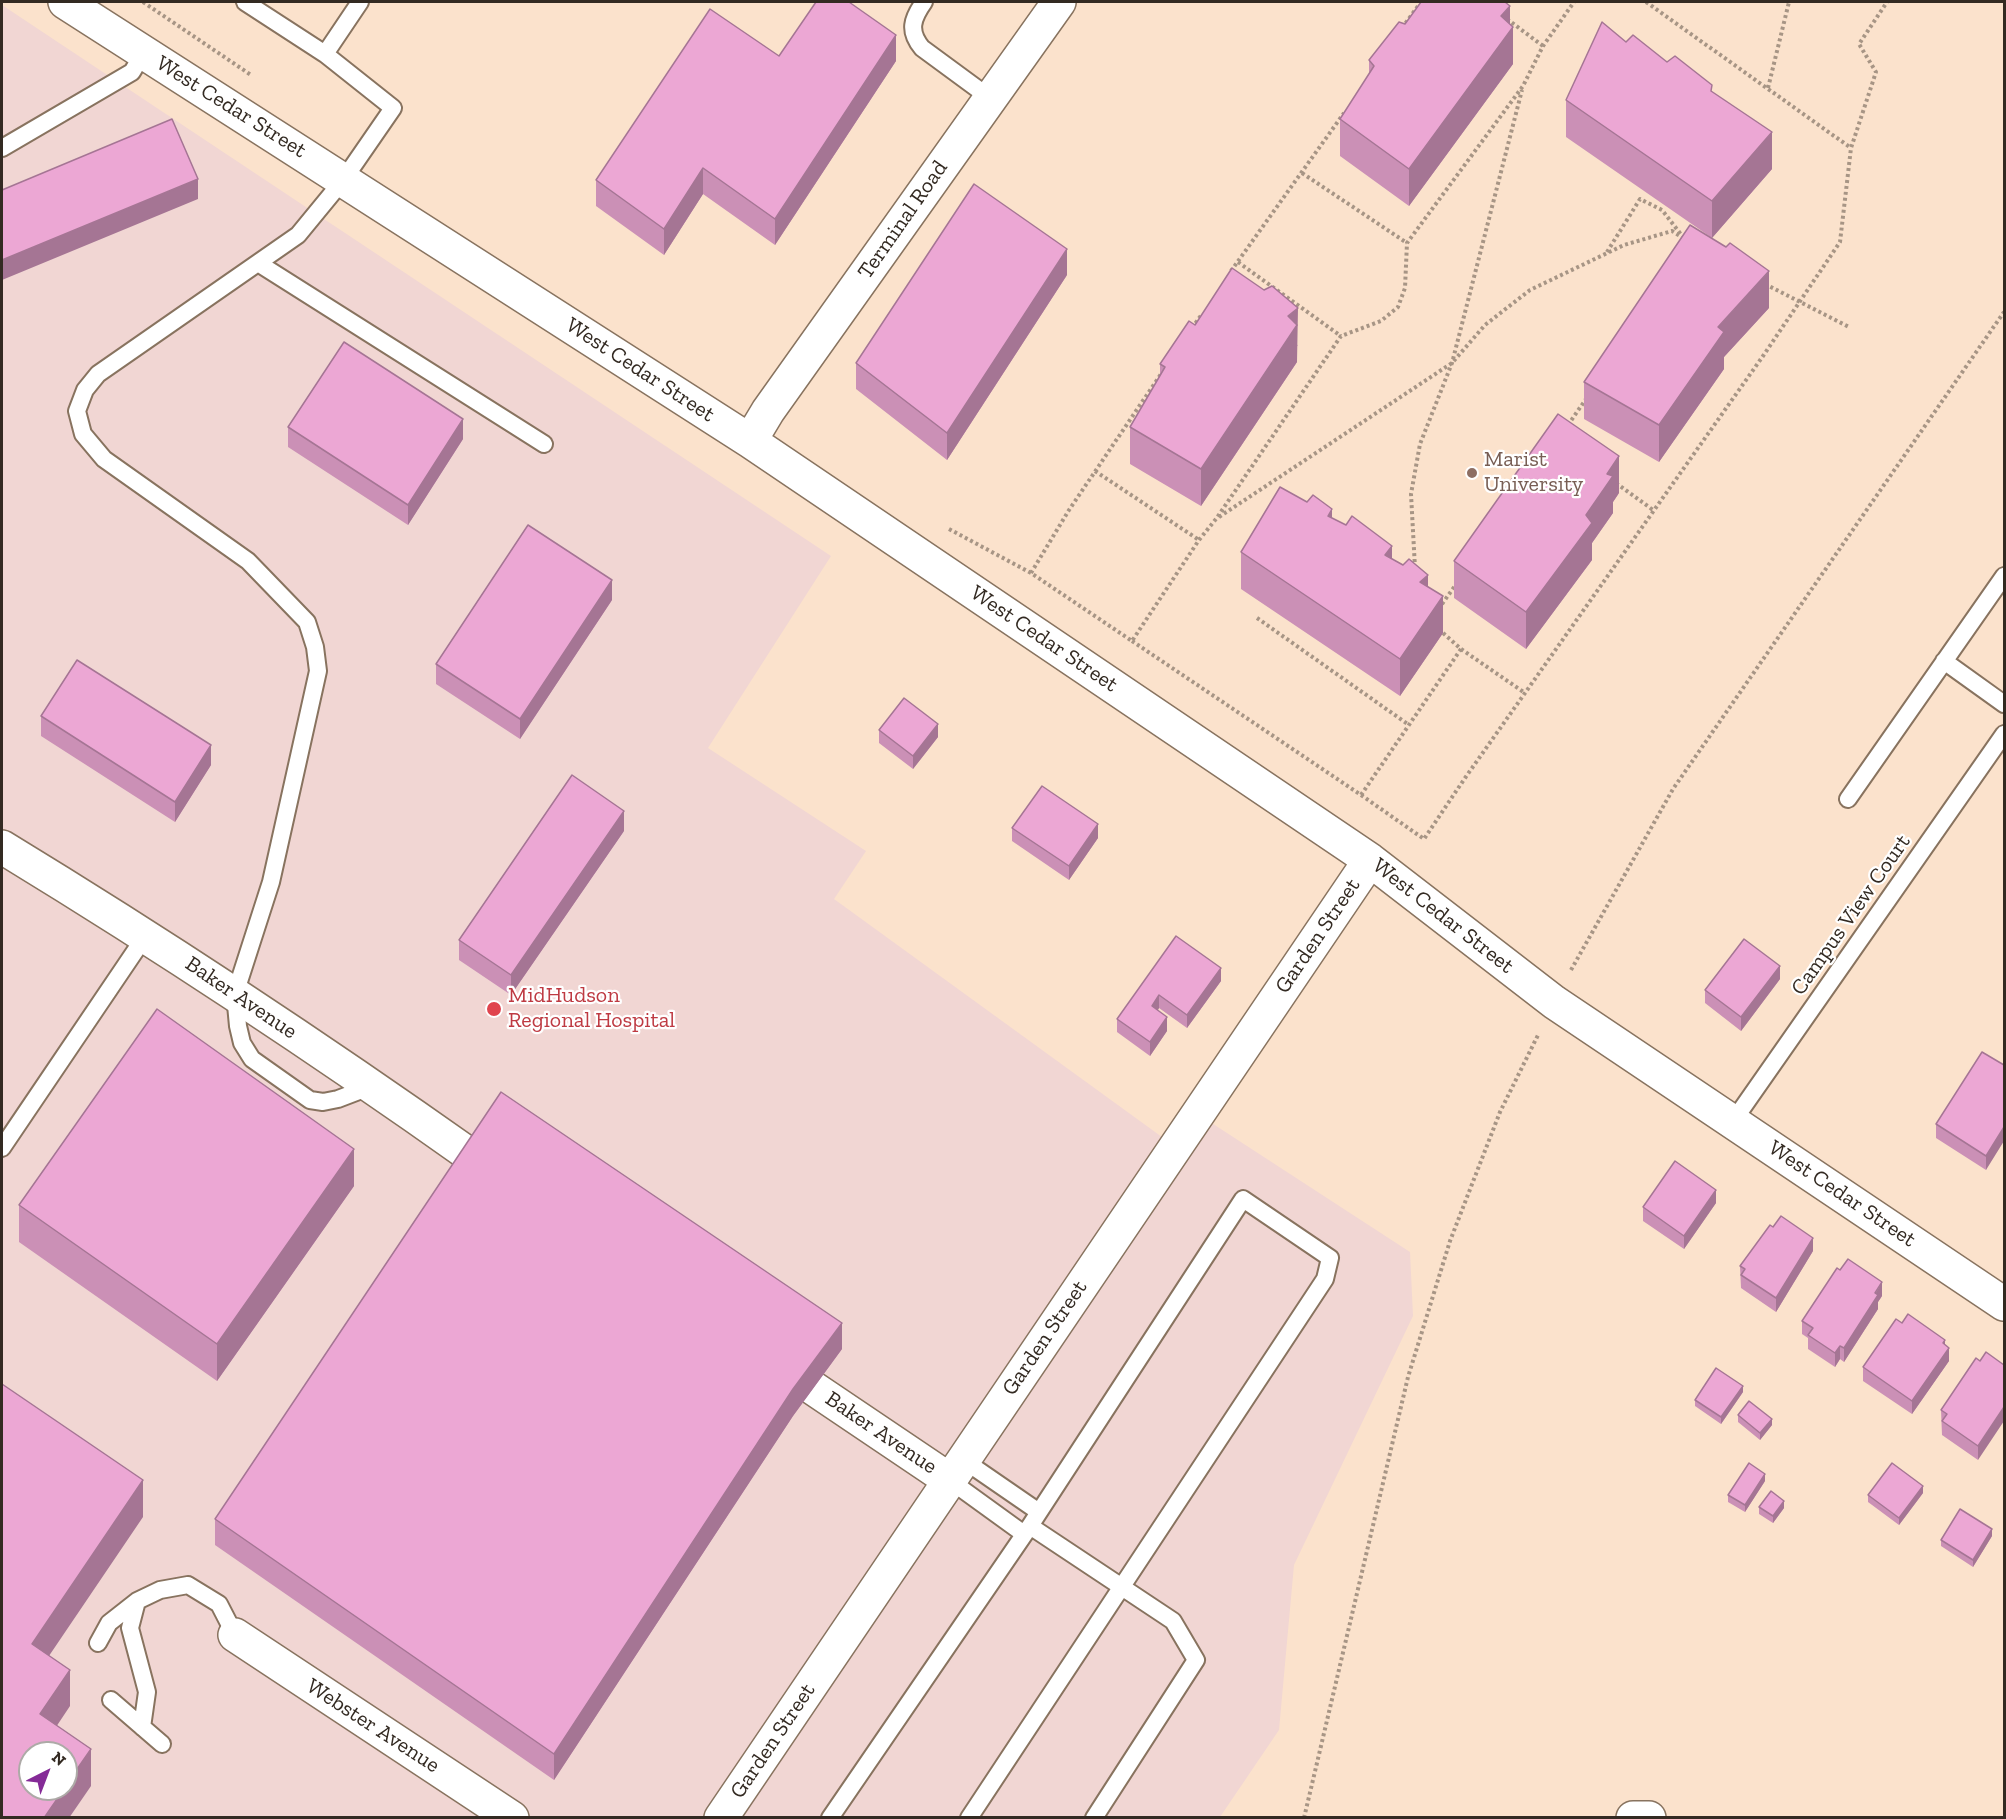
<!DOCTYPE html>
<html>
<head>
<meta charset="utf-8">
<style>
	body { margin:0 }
	#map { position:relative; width:2006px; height:1819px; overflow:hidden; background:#fbe2cc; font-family:"Zilla Slab",serif }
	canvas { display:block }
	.frame { position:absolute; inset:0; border:3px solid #332a22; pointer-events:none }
	.north { position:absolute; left:18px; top:1741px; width:60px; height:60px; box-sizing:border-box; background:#fff; border:2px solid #adaaa7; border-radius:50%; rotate:42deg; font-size:16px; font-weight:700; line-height:24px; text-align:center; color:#332a22 }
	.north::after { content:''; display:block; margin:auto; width:21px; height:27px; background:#852b97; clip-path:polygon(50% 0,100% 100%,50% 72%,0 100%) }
</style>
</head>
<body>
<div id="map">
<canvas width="2006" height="1819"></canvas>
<div class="frame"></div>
<div class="north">N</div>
</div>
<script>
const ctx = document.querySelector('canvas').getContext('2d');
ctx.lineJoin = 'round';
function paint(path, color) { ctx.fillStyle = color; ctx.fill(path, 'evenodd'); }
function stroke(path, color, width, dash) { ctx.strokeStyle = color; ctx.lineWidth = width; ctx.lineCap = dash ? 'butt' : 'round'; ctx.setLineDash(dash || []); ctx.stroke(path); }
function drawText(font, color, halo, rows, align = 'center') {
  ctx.font = font + ' "Zilla Slab",serif'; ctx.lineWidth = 4.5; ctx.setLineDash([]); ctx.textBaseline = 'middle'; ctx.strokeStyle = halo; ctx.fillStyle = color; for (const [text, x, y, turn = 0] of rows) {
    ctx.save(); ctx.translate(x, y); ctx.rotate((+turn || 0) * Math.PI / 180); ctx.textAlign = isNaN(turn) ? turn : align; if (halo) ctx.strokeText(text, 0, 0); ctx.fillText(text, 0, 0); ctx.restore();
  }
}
const medical = new Path2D(`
	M2,5l829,551 -123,192 158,103 -32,48 350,254 23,-33 203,132 3,64 -119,249 -15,165 -59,87h-1218zM30,1753h36v36h-36z`);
const path = new Path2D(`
	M143,2l108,73
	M1646,2l205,146
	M1507,19l36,27
	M1402,28l19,-26
	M1768,88l21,-86
	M1302,173l105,70
	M1607,252l33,-53 22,11 21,27
	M1238,262l103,74
	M1231,271l113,-158
	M1765,284l84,43
	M1192,328l10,-14
	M1568,425l18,-26
	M1095,471l104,69
	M1616,483l37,27
	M1219,517l233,-154 33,-38 45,-35 94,-45 48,-14 13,8
	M949,529l82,44 101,68 67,-101 17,-21 125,-183 40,-15 17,-14 7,-19 2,-45 116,-157 20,-40 31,-44
	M1415,568l-4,-74 9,-50 32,-81 70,-273
	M1031,573l38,-63 92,-136
	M1442,604l15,-21
	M1257,618l152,107
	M1132,641l229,154 100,-146 -19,-17
	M1461,649l64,44
	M1361,795l63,44 41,-61 298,-422 77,-114 11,-94 25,-76 -17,-28 28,-42
	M1571,970l102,-181 331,-477
	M1304,1818l104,-441 42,-136 50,-129 39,-79`);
const service = new Path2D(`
	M245,2l80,52 68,54 -49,71 -46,56 -200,139 -13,16 -8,21 6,23 21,25 144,102 59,61 8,25 3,24 -47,211 -36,112 3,32 4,17 10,16 58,41 13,2 15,-3 34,-13
	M924,2c-12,17 -16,29 -2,46l68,50
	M325,54l35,-52
	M2,148l130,-76 12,-20
	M258,263l286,181
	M1944,661l60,43
	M1848,799l156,-223
	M1734,1120l270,-386
	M2,1148l144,-213
	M962,1459l77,53
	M948,1479l76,55
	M137,1601l-7,27 17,64 -5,35
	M98,1643l11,-20 28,-22 23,-11 28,-5 31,19 16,31
	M111,1700l51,44
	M830,1818l200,-292 143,95 23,39 -102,158
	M969,1818l356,-539 5,-21 -87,-59 -213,327`);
const minor = new Path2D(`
	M65,2l685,439 620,419 184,142 450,302
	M750,441l18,-30 291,-409
	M2,847c161,98 318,202 472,311
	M813,1388l135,91
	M235,1635l277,183
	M721,1818l649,-958
	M1633,1818h16`);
const wall = new Path2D(`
	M1405,24h105l3,40 -104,142 -69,-50v-37l29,-45v-14z
	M1626,42l86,50 60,77 -60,69 -146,-101v-37z
	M779,56l117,5 -121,184 -72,-51 -39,61 -68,-49v-26z
	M1067,275l-120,185 -91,-71v-26z
	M1769,308l-45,49v12l-65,93 -75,-43v-37z
	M1195,325l103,20 -1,1v16l-96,144 -71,-42v-37l30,-51v-12z
	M288,427l175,12 -55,86 -120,-78z
	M1619,493l-6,9v11l-21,30v17l-66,89 -72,-51v-37z
	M1332,518l60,41 36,28 15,46 -43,63 -159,-107v-37z
	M612,600l-92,139 -84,-55v-20z
	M41,716l170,49 -36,57 -134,-86z
	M879,730l59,7 -25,32 -34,-26z
	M1012,828l86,10 -29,42 -57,-39z
	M624,831l-113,164 -52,-35v-20z
	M1176,936l45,45 -34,47 -28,-20 -1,2 9,21 -17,25 -33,-24v-13z
	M1780,979l-39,52 -36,-28v-13z
	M2004,1065l-18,105 -50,-32v-14z
	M354,1186l-137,195 -198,-139v-37z
	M1716,1203l-32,46 -41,-28v-14z
	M1813,1251l-37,61 -35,-24 -1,-22z
	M1882,1296l-4,6v7l-34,53 -4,-3 -5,8 -27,-18v-11l-6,-4v-13z
	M1902,1323l43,22 4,16 -37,53 -49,-33v-14z
	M842,1349l-49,67 -239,364 -339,-235v-26z
	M1980,1361l-2,99 -36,-25 -1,-25z
	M1743,1392l-22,32 -26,-18v-6z
	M1738,1415l34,10 -12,15 -22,-18z
	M1765,1481l-20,31 -17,-10v-7z
	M1923,1493l-24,32 -31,-23v-7z
	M1759,1507l25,1 -11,15 -14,-9z
	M1992,1536l-19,31 -32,-21v-6z`);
const shadedWall = new Path2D(`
	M1510,6v25l3,-4v37l-104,142v-37l92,-153z
	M896,35v26l-121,184v-26z
	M1772,132v37l-60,69v-37z
	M703,168v26l-39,61v-26z
	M198,179v20l-196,81v-20z
	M1067,249v26l-120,185v-27z
	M1769,271v37l-45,49v12l-65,93v-37l59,-98z
	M1298,308l-1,54 -96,144v-37l87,-153z
	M463,419v20l-55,86v-20z
	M1619,456v37l-6,9v11l-21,30v17l-66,89v-37l81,-138z
	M1332,509v37l-4,-30z
	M1392,546v37l-7,-28z
	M1428,575v37l-8,-30z
	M612,580v20l-92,139v-20z
	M1443,596v37l-43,63v-37z
	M938,724v13l-25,32v-13z
	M211,745v20l-36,57v-20z
	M624,811v20l-113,164v-20z
	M1098,824v14l-29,42v-14z
	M1780,966v13l-39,52v-14z
	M1221,968v13l-34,47v-13z
	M1159,995v13l-7,11v-13z
	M1167,1017v14l-17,25v-14z
	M2004,1127v14l-18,29v-14z
	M354,1149v37l-137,195v-37z
	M1716,1190v13l-32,46v-13z
	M1813,1238v13l-37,61v-14z
	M1882,1282v14l-4,6v7l-34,53v-14z
	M842,1323v26l-49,67 -239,364v-26l239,-365z
	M1945,1340v13l4,-5v13l-37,53v-13z
	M1840,1346v13l-5,8v-14z
	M1743,1386v6l-22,32v-7z
	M2004,1407v14l-26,39v-14z
	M1772,1419v6l-12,15v-7z
	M1765,1474v7l-20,31v-7z
	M143,1480v37l-111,164v-37z
	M1923,1486v7l-24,32v-7z
	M1784,1501v7l-11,15v-7z
	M1992,1529v7l-19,31v-7z
	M70,1670v36l-30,45v-37z
	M91,1749v37l-22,32h-25l20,-29h2v-4z`);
const building = new Path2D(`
	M816,2h33l47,33 -121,184 -72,-51 -39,61 -68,-49 114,-171 69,47z
	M1421,2h84l5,4 -9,10 12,11 -104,142 -69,-50 34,-53 -5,-6 30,-38 6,2z
	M1602,22l24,20 7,-7 34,27 8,-6 37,29 -1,6 61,41 -60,69 -146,-101z
	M172,119l26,60 -196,81v-70z
	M974,184l93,65 -120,184 -91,-70z
	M1690,225l36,22 4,-4 39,28 -51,56 6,5 -65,93 -75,-43z
	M1232,268l32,22 8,-4 26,22 -10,8 9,9 -96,144 -71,-42 35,-60 -5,-3 29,-43 6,4z
	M344,342l119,77 -55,86 -120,-78z
	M1558,414l61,42 -12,18 6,2 -27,39 6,8 -66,89 -72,-51z
	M1280,487l27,15 6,-7 19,14 -4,7 18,9 6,-9 40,30 -7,9 18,10 6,-6 19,16 -8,7 23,14 -43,63 -159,-107z
	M528,525l84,55 -92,139 -84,-55z
	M77,660l134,85 -36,57 -134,-86z
	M904,698l34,26 -25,32 -34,-26z
	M572,775l52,36 -113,164 -52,-35z
	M1042,786l56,38 -29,42 -57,-38z
	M1176,936l45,32 -34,47 -28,-20 -7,11 15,11 -17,25 -33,-23z
	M1744,939l36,27 -39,51 -36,-27z
	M157,1009l197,140 -137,195 -198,-139z
	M1982,1052l22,13v62l-18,29 -50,-32z
	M501,1092l341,231 -49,66 -239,365 -339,-235z
	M1675,1161l41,29 -32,46 -41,-29z
	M1781,1216l32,22 -37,60 -35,-23 4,-6 -5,-3 30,-41 3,2z
	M1848,1259l34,23 -7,11 3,2 -34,53 -4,-2 -5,7 -27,-18 5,-7 -11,-7 35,-53 3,2z
	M1908,1314l37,26 -2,3 6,5 -37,53 -49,-34 33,-48 6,4z
	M1986,1352l18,13v42l-26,39 -36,-25 5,-7 -6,-4 35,-52 4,3z
	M1716,1368l27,18 -22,31 -26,-17z
	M2,1384l141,96 -111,164 38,26 -30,44 51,35 -25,36v-32h-36v36h34l-20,29h-40l-2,-2z
	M1749,1401l23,18 -12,14 -22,-18z
	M1749,1463l16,11 -20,31 -17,-10z
	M1892,1463l31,23 -24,32 -31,-23z
	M1771,1491l13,10 -11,15 -14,-9z
	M1960,1509l32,20 -19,31 -32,-20z`);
const markers = [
	[1472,473,6,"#8d6e63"],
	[494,1009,8,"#e0444e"]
];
const streetNames = [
	["West Cedar Street",231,107,32],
	["Terminal Road",903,220,-55],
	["West Cedar Street",640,370,33],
	["West Cedar Street",1044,639,34],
	["Campus View Court",1851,915,-55],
	["West Cedar Street",1443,916,38],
	["Garden Street",1318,936,-56],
	["Baker Avenue",241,998,34],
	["West Cedar Street",1842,1194,34],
	["Garden Street",1045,1338,-56],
	["Baker Avenue",881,1433,34],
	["Webster Avenue",373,1726,33],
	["Garden Street",773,1741,-56]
];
const educationNames = [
	["Marist",1484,460],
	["University",1484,485]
];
const healthNames = [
	["MidHudson",508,996],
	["Regional Hospital",508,1021]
];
paint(medical, '#f1d6d3');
stroke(service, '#88735f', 20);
stroke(minor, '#88735f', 36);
stroke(path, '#a79585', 4, [3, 3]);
stroke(service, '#fff', 16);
stroke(minor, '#fff', 33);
paint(wall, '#cb90b6');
paint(shadedWall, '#a57594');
paint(building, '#eca7d4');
stroke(building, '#a57594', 1.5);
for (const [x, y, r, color] of markers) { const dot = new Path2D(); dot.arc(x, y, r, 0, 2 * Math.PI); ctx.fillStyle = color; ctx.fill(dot); stroke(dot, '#fff', 2); }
drawText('22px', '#332a22', '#fff', streetNames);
drawText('22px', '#785e54', '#fff', educationNames, 'left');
drawText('22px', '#be3a42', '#fff', healthNames, 'left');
</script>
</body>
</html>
